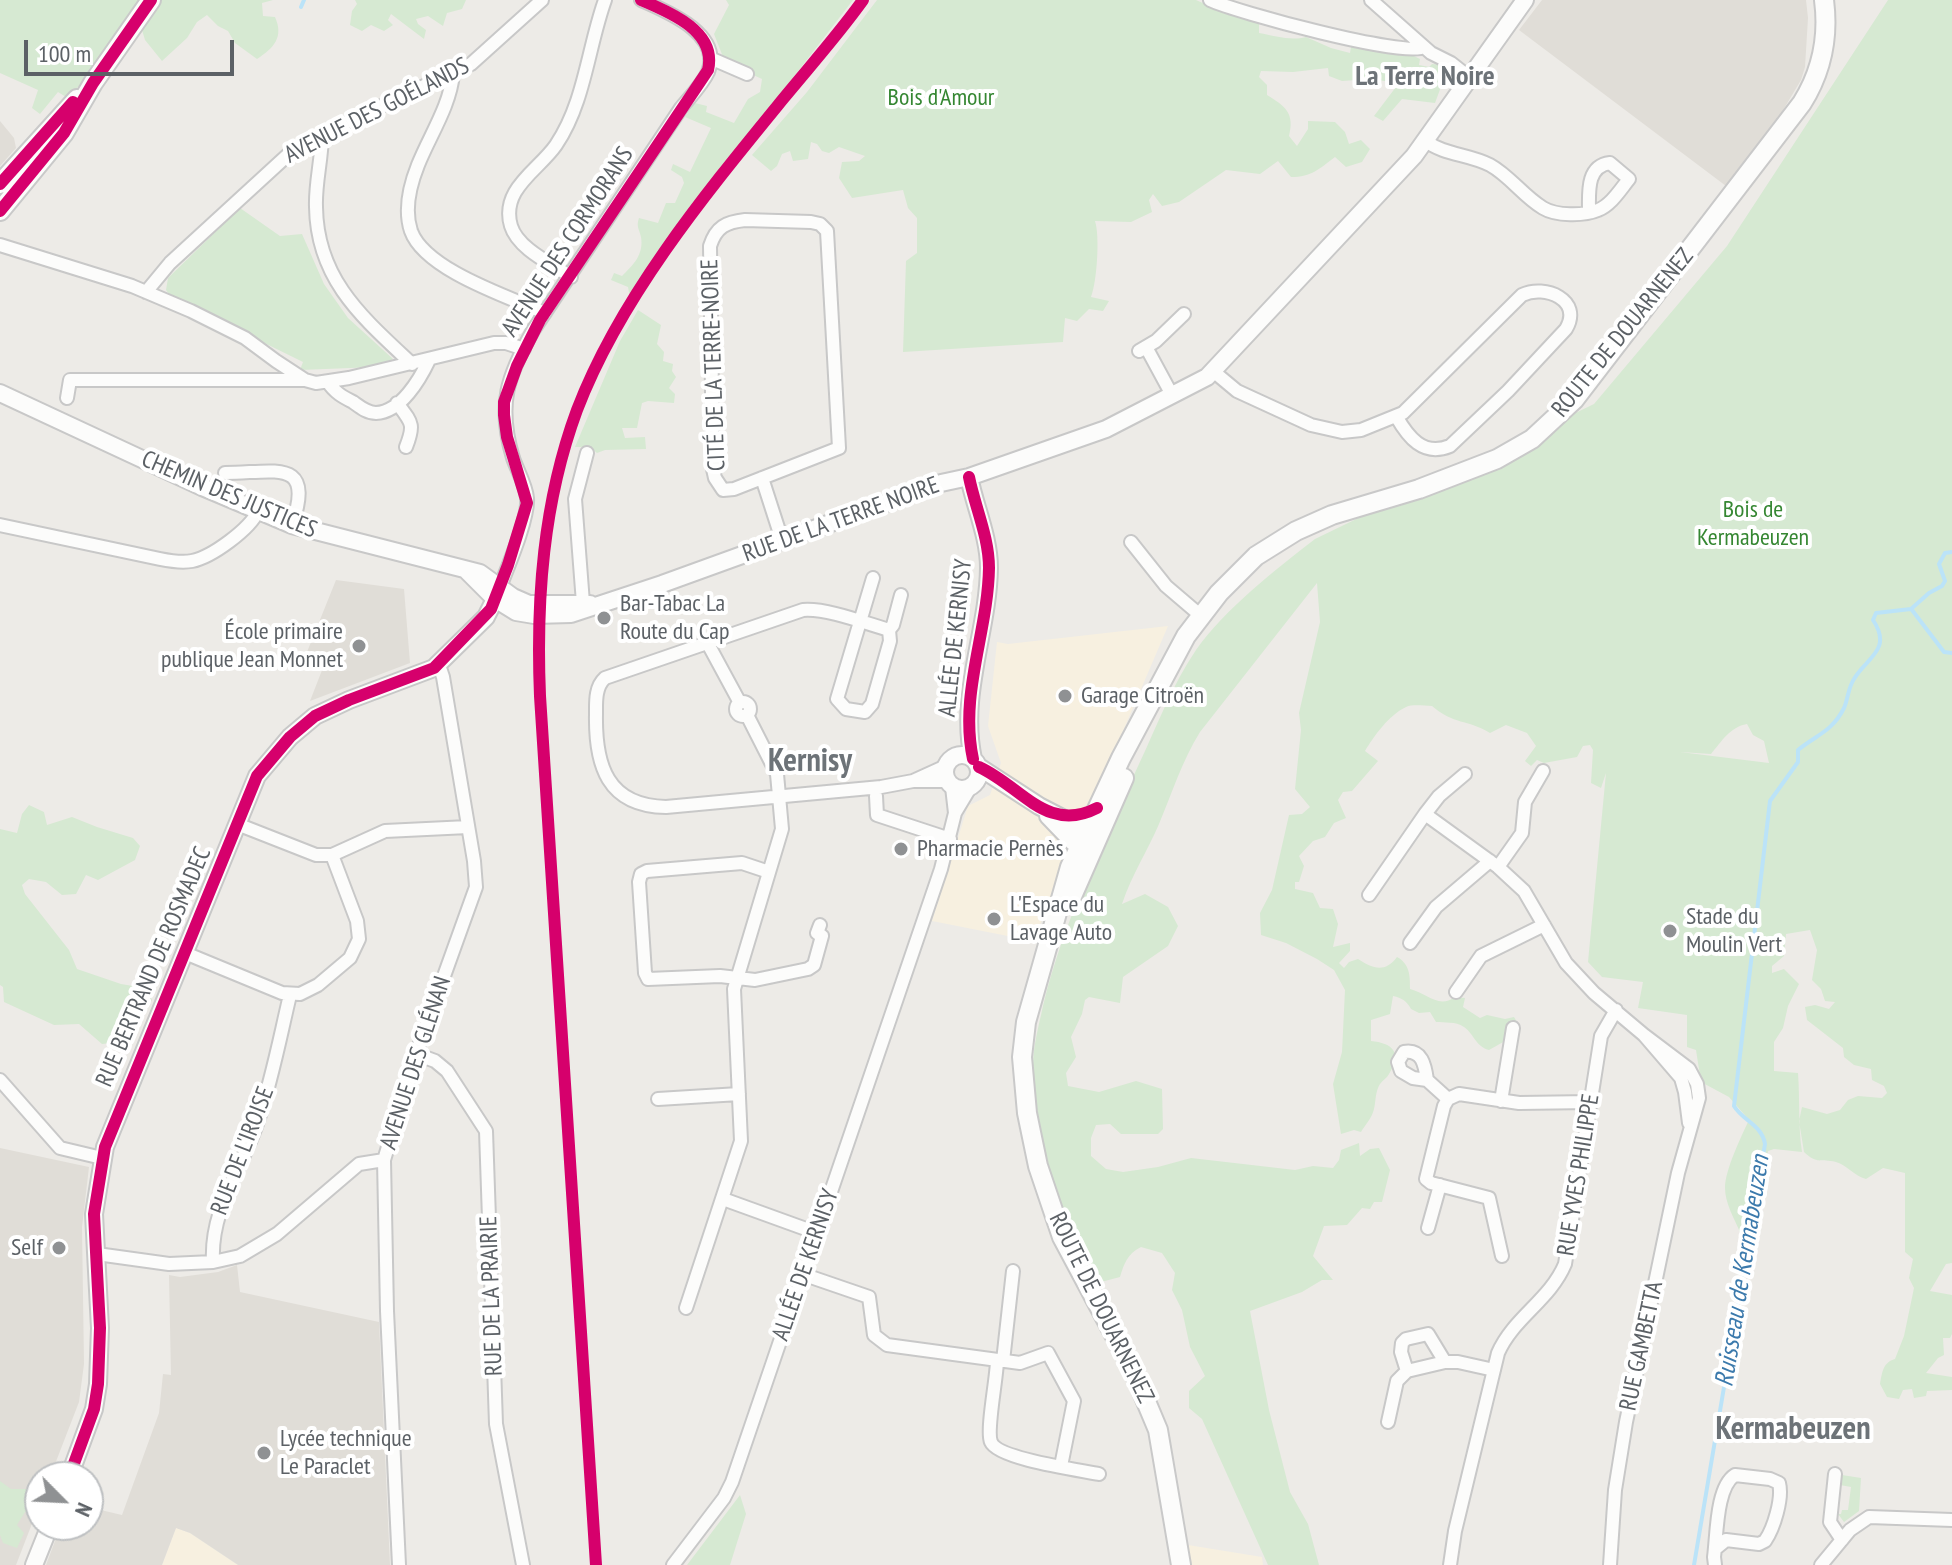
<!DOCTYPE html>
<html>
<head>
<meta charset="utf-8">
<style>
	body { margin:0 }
	#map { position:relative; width:1952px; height:1565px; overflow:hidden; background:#edebe7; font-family:"PT Sans Narrow",sans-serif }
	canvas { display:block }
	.north { position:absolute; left:24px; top:1461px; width:80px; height:80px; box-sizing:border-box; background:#fff; border:2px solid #bec0c2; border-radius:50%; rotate:114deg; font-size:22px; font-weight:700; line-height:32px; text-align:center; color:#5c6166 }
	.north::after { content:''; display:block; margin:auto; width:28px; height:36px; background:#8f9193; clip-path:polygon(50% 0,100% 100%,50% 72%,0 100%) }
	.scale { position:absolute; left:24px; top:40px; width:210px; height:36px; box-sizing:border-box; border:4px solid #5c6166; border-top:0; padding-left:10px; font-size:24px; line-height:28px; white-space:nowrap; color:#5c6166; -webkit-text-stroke:6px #fff; paint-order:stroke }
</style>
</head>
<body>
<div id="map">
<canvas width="1952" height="1565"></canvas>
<div class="north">N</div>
<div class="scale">100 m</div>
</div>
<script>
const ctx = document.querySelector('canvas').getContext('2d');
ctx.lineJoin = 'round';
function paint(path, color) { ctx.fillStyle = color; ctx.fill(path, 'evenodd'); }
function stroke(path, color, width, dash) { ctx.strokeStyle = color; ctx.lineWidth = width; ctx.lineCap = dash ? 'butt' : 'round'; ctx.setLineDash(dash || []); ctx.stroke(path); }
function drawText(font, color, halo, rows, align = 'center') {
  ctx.font = font + ' "PT Sans Narrow",sans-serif'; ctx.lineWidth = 8; ctx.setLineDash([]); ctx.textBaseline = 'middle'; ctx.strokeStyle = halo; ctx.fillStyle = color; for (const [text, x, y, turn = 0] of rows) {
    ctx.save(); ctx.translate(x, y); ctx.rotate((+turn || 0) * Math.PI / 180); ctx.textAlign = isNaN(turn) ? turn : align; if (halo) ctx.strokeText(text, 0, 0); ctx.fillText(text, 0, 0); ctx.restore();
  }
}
const commercial = new Path2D(`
	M1168,626l-135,315 -101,-20 36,-115 22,-11 11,-32 -13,-37 9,-84 11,2z
	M176,1528l14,5 48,32h-76z
	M1188,1545l74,12 1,8h-73z`);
const education = new Path2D(`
	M1542,0h264l2,18 -3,49 -4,13 -28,47 -47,59 -207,-156z
	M0,121l14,17 2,10 -16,18z
	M336,580l68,9 6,74 -100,38 16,-41 -19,-8z
	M0,1148l89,19 -7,60 2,137 -5,38 -29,75h-10v26l-24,62h-16z
	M237,1265l3,27 139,30 11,243h-152l-48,-32 -14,-5 -14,37h-116l15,-40h27v-18l34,8 37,-102 4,-39 8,1 -2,-100 11,2 38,-5z`);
const green = new Path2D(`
	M0,0h143l-53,77 -24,20 -8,-5 -18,22 -8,-6 6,-18 -38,-17z
	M162,0h111l-11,3 1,13 12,1c9,20 -1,31 -18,42l-22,-16 -7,-12 -10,-5 -11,-11 -10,7 -10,16 -25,23 -17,-21 -3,-10z
	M355,0h111l-4,9 -15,4 -4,13 -15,-10 -12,3 2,5 8,6 -2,9 -33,-25 -3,6 5,5 -9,6 -13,-6 -9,6 -12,-6 2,-14 5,-7z
	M726,0h127l-146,189 -77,109 -2,-11 -17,-7 3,-7 8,3c11,-11 22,-21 19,-39 -2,-9 -5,-10 -2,-19l19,5 8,-20h9l9,-20 -2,-6 -11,-7 2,-6 17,8 21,-44 -26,-11 10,-14 12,3 -1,6 28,11 14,-24 12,-7 2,-13 -37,-17 -11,-28 15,-29z
	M877,0h319l29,13 34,10v10c16,3 32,8 47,4l25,11 19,5 1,-6 11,-1 52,10 6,3 -1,6 10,2 3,-3 12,1 7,8 -9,11 -7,19 -33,-4 -19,22 -9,-5 25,-33 -29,-4 -28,2 -13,-5 -1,-8 -35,4 -32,-1 -2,6 8,8v10c18,11 28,18 22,41l8,10 11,-17v-8l27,1 10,10 4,12 12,-4 9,9 -8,13 -16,5 -11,-10c-16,12 -23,20 -44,20l-13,-16 -18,13 -34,-4 -47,32 -17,4 -9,-12 -4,6 3,12 -21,10 -36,-1c5,15 2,61 -4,76l18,4 -6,10 -14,-2 -12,12 -12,-3 -2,24 -160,10 3,-91 11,-8v-35l-9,-10 -5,-18 -51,8 -13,-20 3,-16 17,-1 6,-5 -26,-9 -10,6 -7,-2 -5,-7 -6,-2 -3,17 -15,2 -3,-10 -8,3 -5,12 -6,5 -19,-16 55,-63z
	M1888,0h64v1263l-6,1 -16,27 22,4v39l-2,4h-7l1,17 -6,3 -12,15 26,4v13l-25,1 -1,5 -12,2 -2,-9 -9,1 -4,9 -12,-2 -7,-13c2,-11 3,-22 15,-25l9,-23 10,-48 -5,-10 4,-19 -8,-7v-79l-22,-5 -17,11c-12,-3 -19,-14 -30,-17 -16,-4 -18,3 -32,-10l-5,-31 3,-14 25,7 13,-4 8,-10 10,-4 24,2 5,-5 -3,-7 -12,-6 -1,-11 -17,-4 -10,-8 -1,-9 -36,-28 -2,-13 10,-2 14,4 6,-7 -10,-1 -4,-12 -9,-9 5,-30 -7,-20 -24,4 -2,22 -12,10v7l12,-4 15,15 -11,22 -5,22 -9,14v29l24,2c2,27 0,52 4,79l-28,-3 -6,2 -6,47 -9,36 -13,-2c-6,-14 -15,-29 -15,-44 0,-18 16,-51 24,-68l-20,-23 -28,-15 -5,-32 -9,-3v-32l-49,-7 5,-26 -41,-5 -14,-15 18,-189 -5,15 -10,-5 2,-33 -3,-5 -7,1 -6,11 -33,6 -7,-3 -6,6 -6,-5 11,-15 -9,-13 -21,-8 -16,8c-23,-14 -36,-8 -58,-27 -8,0 -19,-2 -26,1 -17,8 -32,29 -41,44l13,10 -26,30 -9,1 -5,8 8,18 -12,5 -9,14 -12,4 -14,15 5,10 -5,16h-4v7l18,4 7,15 13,1 5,15 -5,23 17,-4v8l-11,12 5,5 5,-6 9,-3c15,10 27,14 39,-2 13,7 13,19 13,32 17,4 28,20 45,8l10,1 -2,9 17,11 7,-3 18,4 9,-2 3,5 -12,19 -16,9c-14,-4 -14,-15 -25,-23 -9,-6 -19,-4 -28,-5l-6,-10 -11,1 -8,-4c-4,-8 -9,-11 -18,-13l-3,18 -19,6v21c21,2 32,11 18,33 -2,4 -6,6 -9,10 -5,8 -4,17 -6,25 -2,9 -9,16 -13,23l-7,-2 -13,4 -8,-50 9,-32 3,-62 -11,-20 -17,-11 -31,-16 -25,-8 -1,-22 12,-23 17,-75 13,-1 8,-7 -15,-18 6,-59 -2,-17 21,-91 -3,-39 -117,149c-18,29 -28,61 -41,92 -12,28 -27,50 -37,80l23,-10 23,13 10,19 -10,20 -45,31 -3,26 -31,-6 -4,3 -3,14 -11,23 5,20 -10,16 2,13 31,6 37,-11 26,8 1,40 -5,5h-37l-11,-10 -14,1 -5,13v18l15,13 17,3 35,-5 33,-9 104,12 18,-4 20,2 6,-8 2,-10 18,-7 1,13 10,-7 9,-1 11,22 -8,32h-8l-4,7 -8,-1 -15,17 -23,1 -11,30 20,24h-11l-20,12 -52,19 19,99 21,82 18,32 11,41h-51l-66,-146 -13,-11v-17l16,-15 -15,-29 -8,-37 -10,-20 3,-17 -13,-20 -21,-6c-14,7 -17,17 -21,30l-19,5c-41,-56 -66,-147 -68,-217 0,-19 6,-40 10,-59 20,-84 60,-164 96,-242 18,-38 33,-79 57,-114 28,-40 80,-81 119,-111l279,-135 133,-158zM1747,724l6,11 11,6 5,22 -89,-11 31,2c11,-13 19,-27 36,-30z
	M240,208l40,28 22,-2 22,50 24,34 45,41 -17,8 -76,3 3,-8 -132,-65 -5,-7 2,-12z
	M638,310l23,15 -4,19 7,8 -1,9 10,3 -1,7 4,6 -7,11 6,6 -1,9 -26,-2 -6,2 -5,25h-15l3,10 20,-1 1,12 -41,1 -8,3 -7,-6h-15l45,-106z
	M29,805l15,7 3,13 25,-8 25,10 36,11 7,8 -5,14 -37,20 -12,-5 -10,19 -14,1 -16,-13 -17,-3 -7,6 3,9 44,56 8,19 44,15 24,4 7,12 -10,17 -16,-2 -15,28 -9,1 -23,-20 -25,1 -50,-23 -1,-15 -3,-2v-156l17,4 5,-19z
	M1842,1475l19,3 -2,33 -15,11 -6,-8h3l1,-4h6l3,-23 -11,-2z
	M0,1481l11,8h29v10l-5,14 -10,-1 -8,13 7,8 -7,15 -14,-5 -3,-8z
	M740,1495l6,19 -16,51h-43z`);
const stream = new Path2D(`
	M301,7l3,-7
	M1912,610l32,42 8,1
	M1694,1565l71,-421c-3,-19 -22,-23 -31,-38l36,-305 28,-39v-12c18,-15 34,-18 46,-42 4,-9 4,-20 10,-29 12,-21 39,-29 19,-59l3,-7 35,-4 18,-16 13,-7 3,-5 -6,-17 6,-11 7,-1`);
const minor = new Path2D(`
	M1210,0c26,12 195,58 214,47
	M1371,0l60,53 20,10 19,15
	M710,58l37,16
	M453,74c-3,32 -23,61 -35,91 -8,20 -14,45 -7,66 14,39 98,66 134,82
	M322,134c0,25 -7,49 -6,73 1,73 47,111 96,157
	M1426,141c18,14 43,13 64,24 20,11 33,31 53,43 13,8 41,8 55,2 13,-5 22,-20 31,-31l-19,-16c-24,3 -21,30 -21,49
	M745,220l66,2 9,2 7,7 12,217 -105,41 -11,1 -8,-12 -2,-9 -3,-223c6,-19 16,-24 35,-26z
	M0,245l132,41 59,25 54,27 31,23 29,19 11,3 33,-5 145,-35h12l18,6
	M571,277c-19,-13 -53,-28 -60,-51 -11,-37 28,-56 45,-81 29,-43 32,-98 49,-145
	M146,292l24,-29 121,-111 31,-18 149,-70 71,-64
	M1146,347l26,48
	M1139,351l17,-10 28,-27
	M1213,371l24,20 74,34 31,7 19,-2 42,-17 119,-118c23,-11 61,5 44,34l-58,62 -58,55c-27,11 -42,-9 -54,-30
	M328,382c6,10 15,15 25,20 7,5 14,11 23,11 25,-1 44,-34 53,-53
	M67,398l3,-18h235
	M397,403c15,20 18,21 9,44
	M225,473c50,0 90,-16 67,52
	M762,478l20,62
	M0,525l160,34c10,2 21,4 32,2 20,-4 58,-32 66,-50
	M1131,542l35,44 34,29
	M873,578l-36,121 9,10 19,3 7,-8 18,-63 -1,-11c-24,-7 -62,-22 -86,-20l-198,68c-10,9 -9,24 -9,36 -1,51 11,92 70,93l215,-20 32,-6 33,-15
	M498,592c8,-21 31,-73 29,-94 -1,-13 -10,-28 -14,-40 -16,-53 -6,-82 21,-129l147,-221c9,-11 21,-23 27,-36 15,-38 -40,-60 -67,-72
	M583,603l-8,-104 12,-46
	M889,630l4,-5 8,-30
	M707,642l33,61
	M736 709a7 7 0 1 1 14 0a7 7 0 1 1-14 0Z
	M913,781h33
	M952,787l3,26
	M876,796l1,19 73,24
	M1425,814l14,-18 26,-22
	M237,824l79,31h16l53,-24 83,-4
	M1498,867l24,-34 3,-31 18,-31
	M769,872l-27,-9 -95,8 -6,3 -2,8 6,91 3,6 72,-3 35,4 53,-11 6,-4 8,-29 -5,-3 3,-8
	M1369,895l56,-81 73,53 26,24 42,72 28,30 50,42 37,43 4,14 4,31
	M1410,943l26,-36 54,-46
	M185,953l97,40 18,1 18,-9 32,-27 9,-19 -2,-18 -25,-66
	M1456,992l25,-36 63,-31
	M416,1054l19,7 12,10 39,60 10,293 27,141
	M0,1080l60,68 42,10
	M1427,1080c-2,-15 -5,-31 -23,-28l-6,10 3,9 12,7 14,2 21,19
	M658,1099l81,-5
	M1501,1101l12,-73
	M723,1199l94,34
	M1428,1228l12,-43
	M97,1254l72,10 44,-2 27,-6 37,-22 82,-70 25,-4
	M1502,1256l-13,-58 -58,-15 -5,-4 18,-73 4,-7 11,-5 60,9 72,-1
	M213,1262c-3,-53 29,-93 45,-141 14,-41 22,-84 32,-126
	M802,1274l67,23 5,38 13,10 133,18 28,-10 26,48 -13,65
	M686,1308l55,-167 -7,-152 48,-160 -5,-55 -30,-59
	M997,1360c0,18 -11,70 -6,82 7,17 89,28 108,32
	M1003,1361l10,-90
	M1445,1362l-38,9 -6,-19 1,-9 4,-4 22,-5 17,28h13l36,8
	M1388,1422l9,-41 10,-10
	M1835,1474l-5,48 12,18
	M399,1565l-12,-254 -3,-151 32,-106 60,-167 -2,-26 -31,-184 -4,-12
	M673,1565l51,-67 8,-16 209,-613 14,-56 15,-25
	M1450,1565l5,-34 43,-178c15,-35 52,-53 67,-89l36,-228 15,-26
	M1610,1565l5,-75 11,-68 52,-249 21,-75 -2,-14 -8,-15 -45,-34
	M1715,1565l-1,-8c3,-22 2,-70 21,-82l35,4 9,4c4,15 -5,45 -14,58l-6,3 -33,-4 -11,9
	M1821,1565l29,-35 19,-13 83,3`);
const tertiary = new Path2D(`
	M0,393l202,94 90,38 188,48 33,24 16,7h61
	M969,477c6,30 20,60 20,91 -1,64 -30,126 -16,191
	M467,571l28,28 21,13 18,3 37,-1 91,-30 279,-101 28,-6 137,-48 101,-52 207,-221 111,-156
	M945 772a17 17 0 1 1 34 0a17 17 0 1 1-34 0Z
	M979,767l60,39 58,30
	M1048,816l25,26 18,10
	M69,1477l25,-68 4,-25 2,-56 -6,-114 11,-67 152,-371 33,-39 25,-21 34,-16 85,-32 52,-51 9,-18
	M34,1565l16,-40`);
const secondary = new Path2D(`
	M0,184l77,-85
	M0,211l64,-78 29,-50 58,-83
	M1070,901l54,-123
	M1181,1565l-23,-135 -26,-62 -70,-131 -24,-71 -11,-53 -5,-56 4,-35 44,-155 51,-109 65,-122 33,-43 37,-37 40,-25 36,-16 87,-26 78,-30 35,-20 42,-39 228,-297c20,-32 27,-65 22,-103`);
const cycleway = new Path2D(`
	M0,184l73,-82
	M0,211l64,-78 29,-50 58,-83
	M969,477c6,30 20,60 20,91 -1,64 -30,126 -16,191
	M979,767c42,19 68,67 118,41
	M69,1477l25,-68 4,-25 2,-56 -6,-114 11,-67 152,-371 33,-39 25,-21 34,-16 85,-32 57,-59 17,-44 19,-62 -20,-66 -3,-22v-13l13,-36 23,-46 168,-250c9,-38 -36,-57 -67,-70
	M596,1565l-56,-869c-4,-96 3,-194 37,-286 43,-113 130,-218 206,-311 27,-33 55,-64 80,-99`);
const markers = [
	[604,618,8,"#8f9193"],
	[359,646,8,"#8f9193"],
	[1065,696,8,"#8f9193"],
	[901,849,8,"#8f9193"],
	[994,919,8,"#8f9193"],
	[1670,931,8,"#8f9193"],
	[59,1248,8,"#8f9193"],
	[264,1453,8,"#8f9193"]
];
const parkNames = [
	["Bois d'Amour",941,98],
	["Bois de",1753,510],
	["Kermabeuzen",1753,538]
];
const streetNames = [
	["AVENUE DES GOÉLANDS",377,111,-27],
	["AVENUE DES CORMORANS",568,242,-57],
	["ROUTE DE DOUARNENEZ",1623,333,-51],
	["CITÉ DE LA TERRE-NOIRE",714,365,-92],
	["CHEMIN DES JUSTICES",229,495,23],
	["RUE DE LA TERRE NOIRE",841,520,-20],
	["ALLÉE DE KERNISY",956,638,-84],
	["RUE BERTRAND DE ROSMADEC",154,967,-67],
	["AVENUE DES GLÉNAN",416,1063,-72],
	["RUE DE L'IROISE",243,1151,-69],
	["RUE YVES PHILIPPE",1579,1175,-81],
	["ALLÉE DE KERNISY",806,1265,-71],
	["RUE DE LA PRAIRIE",492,1296,-92],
	["ROUTE DE DOUARNENEZ",1101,1308,64],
	["RUE GAMBETTA",1642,1346,-78]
];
const poiNames = [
	["Bar-Tabac La",620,604],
	["Route du Cap",620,632],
	["École primaire",343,632,"right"],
	["publique Jean Monnet",343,660,"right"],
	["Garage Citroën",1081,696],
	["Pharmacie Pernès",917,849],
	["L'Espace du",1010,905],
	["Lavage Auto",1010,933],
	["Stade du",1686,917],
	["Moulin Vert",1686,945],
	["Self",43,1248,"right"],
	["Lycée technique",280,1439],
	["Le Paraclet",280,1467]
];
const waterNames = [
	["Ruisseau de Kermabeuzen",1743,1271,-81]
];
const quarterNames = [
	["La Terre Noire",1425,77]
];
const districtNames = [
	["Kernisy",810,762],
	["Kermabeuzen",1793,1430]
];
paint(commercial, '#f7f0e0');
paint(education, '#e0ddd7');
paint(green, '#d6e9d2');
stroke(stream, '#bbe3f8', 4);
stroke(minor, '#c8c8c8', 16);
stroke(tertiary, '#c8c8c8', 20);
stroke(secondary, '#c9c9c9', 22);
stroke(minor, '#fcfcfb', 12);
stroke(tertiary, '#fcfcfb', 16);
stroke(secondary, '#fcfcfb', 18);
stroke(cycleway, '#d6006c', 12);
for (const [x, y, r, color] of markers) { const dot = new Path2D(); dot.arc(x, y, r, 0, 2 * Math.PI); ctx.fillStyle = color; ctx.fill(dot); stroke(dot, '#fff', 3); }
drawText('24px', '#358732', '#fff', parkNames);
drawText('24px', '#5c6166', '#fff', streetNames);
drawText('24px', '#5c6166', '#fff', poiNames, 'left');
drawText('italic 26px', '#3c7aac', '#fff', waterNames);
drawText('bold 28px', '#6d7378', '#fff', quarterNames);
drawText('bold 32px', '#6d7378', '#fff', districtNames);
</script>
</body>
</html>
